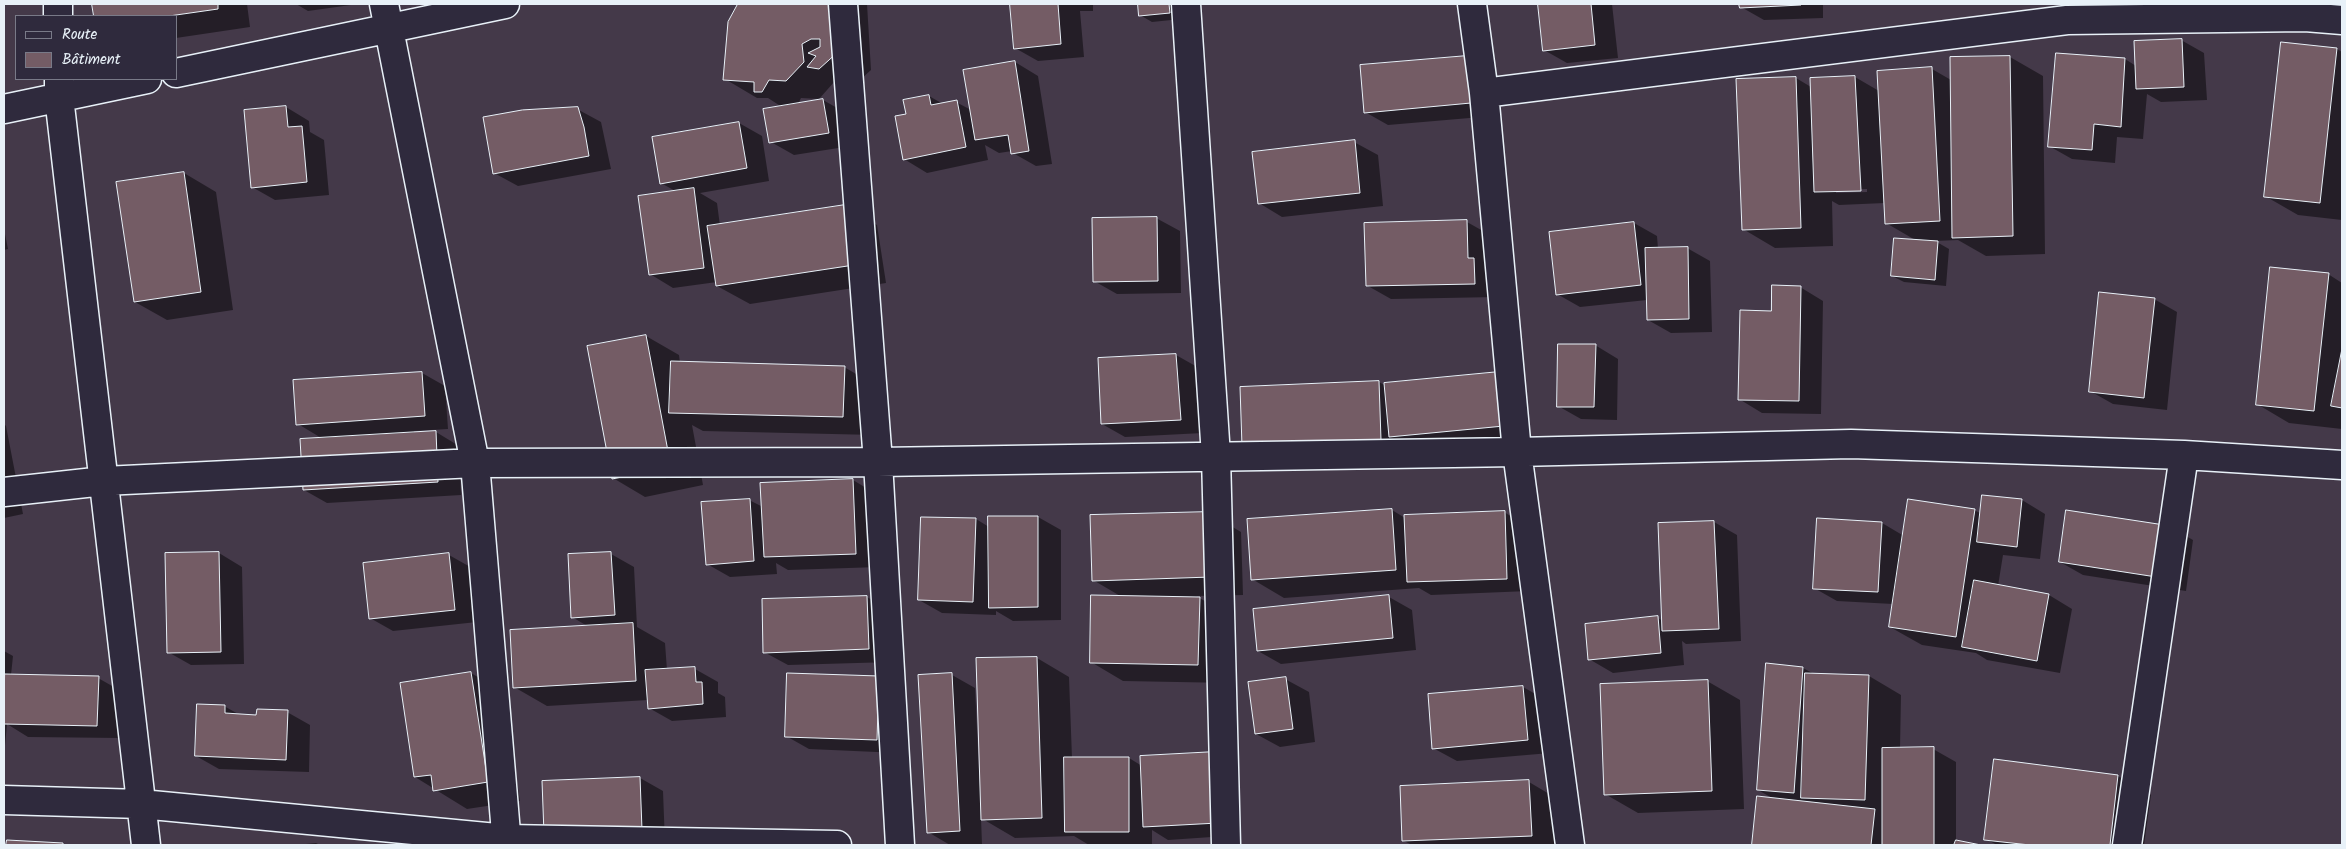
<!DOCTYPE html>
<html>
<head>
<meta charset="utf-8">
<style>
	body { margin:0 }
	#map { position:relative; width:2346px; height:849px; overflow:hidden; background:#443949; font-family:Kalam,sans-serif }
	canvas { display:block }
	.frame { position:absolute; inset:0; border:5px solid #e8f1f8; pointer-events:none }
	.legend { position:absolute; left:15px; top:15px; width:162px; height:65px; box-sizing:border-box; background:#2f2a3d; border:1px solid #797a88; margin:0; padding:6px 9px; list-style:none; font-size:15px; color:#e8f1f8 }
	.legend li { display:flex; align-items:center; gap:10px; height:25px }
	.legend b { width:25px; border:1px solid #797a88 }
</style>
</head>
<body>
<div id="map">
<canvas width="2346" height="849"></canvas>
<div class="frame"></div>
<ul class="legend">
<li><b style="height:6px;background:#2f2a3d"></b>Route</li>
<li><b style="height:14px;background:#745c65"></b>Bâtiment</li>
</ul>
</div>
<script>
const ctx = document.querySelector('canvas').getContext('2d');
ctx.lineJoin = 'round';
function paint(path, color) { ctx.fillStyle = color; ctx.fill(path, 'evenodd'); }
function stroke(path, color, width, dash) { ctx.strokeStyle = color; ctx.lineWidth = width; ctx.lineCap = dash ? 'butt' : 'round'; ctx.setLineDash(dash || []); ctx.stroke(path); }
const shadow = new Path2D(`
	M93,4h154l3,23 -74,11v-22h-81z
	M296,4h62l-50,7z
	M739,4h128l4,66 -19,17 -17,-6 -16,18 -18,-1 -3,6 25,-4 23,13 5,33 -57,9 -23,-13 11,-35 -14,-9h-11l-32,-19 4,-56z
	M1011,4h82v7h-13l4,46 -46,4 -23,-13z
	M1139,4h41l1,15 -29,3 -12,-7z
	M1539,4h73l6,54 -51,5 -23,-13z
	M1741,4h82v14l-59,2 -23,-13z
	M2296,4h46v2z
	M2181,40l23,13 3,47 -46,2 -14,-8 -4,45 -26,-2 -2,26 -43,-4 -23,-13 8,-92 68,5 11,7z
	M2282,43l55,6 5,3v168l-44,-5 -33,-19z
	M1466,57l27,59 -105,9 -23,-13z
	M2010,57l33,19 2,178 -59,2 -28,-16 -23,1 14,8 -3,37 -42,-4 -12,-6 25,-35 -31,-18 -1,-20 -46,2 -7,-4 1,45 -58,2 -32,-19 53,-151 15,9 44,-10 24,14 53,-22 19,11v-22zM1867,189v3l-31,1v-3z
	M1015,62l23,14 14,88 -16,2 -23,-13 -1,-2 -13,2 -14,-8 3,15 -61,13 -23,-14 4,-44 21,-19 14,8 13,-2 15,8z
	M286,107l23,14 1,11 14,8 5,55 -54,5 -23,-13z
	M577,109l24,13 10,47 -93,17 -24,-13z
	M739,123l23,13 7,45 -69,12 17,10 3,23 125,-20 32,19 9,58 -136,21 -33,-18v-4l-44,6 -23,-14 27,-82 -16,-9z
	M1354,142l24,13 5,51 -101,11 -23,-14z
	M184,173l32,19 17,118 -66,10 -32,-18z
	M1156,218l24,13 1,62 -64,1 -23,-13z
	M1467,222l23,13 7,62 -106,2 -23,-13 -2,-62z
	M1634,223l23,13 1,13 29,-1 23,13 2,71 -41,1 -23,-13 -1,-20 -67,7 -23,-13z
	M4,229l4,20 -4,1z
	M2328,274l14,9v146l-53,-6 -32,-19z
	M1800,287l23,14 -2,113 -59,-1 -23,-14z
	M2154,299l23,13 -10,98 -54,-6 -23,-13z
	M646,336l33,19 1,8 164,4 33,19 -2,49 -172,-4 -11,-6 11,60 -58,12 -32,-19z
	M1595,345l23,14 -1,61 -36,-1 -23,-13z
	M1176,355l23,13 4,65 -78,4 -23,-13 -3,-65z
	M422,373l23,13 3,43 -34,2v3l22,-2 23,14 2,49 -134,8 -23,-13 19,-51 -25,-15z
	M1499,373l28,66 -251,25 103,-82 7,4z
	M4,424l2,2 17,88 -19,4z
	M853,480l23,14 3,73 -91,3 -12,-7 1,11 -47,3 -23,-13 42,-64 14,7 -2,-23z
	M2022,500l23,14 -5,45 -37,-4 -5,31 51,9 23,14 -12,64 -73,-13 -11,-7 -54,-8 -32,-18 3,-23 -56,-3 -23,-13 68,-65 22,13 70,-26 8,4z
	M1392,510l13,8 99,-6 23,14 2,65 -98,4 -12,-7 -135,10 -32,-19z
	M1209,513l32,19 2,63 -47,1 37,21 -2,66 -108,-2 -32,-19 31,-65 -29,-17z
	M1038,517l23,13v90l-48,1 -17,-10v4l-54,-2 -23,-13 4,-82 53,1 13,8z
	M1714,522l23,13 4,106 -55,3 -4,-3 2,24 -71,8 -24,-14 69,-41 5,3z
	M2170,527l23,13 -7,51 -103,-16 -23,-13z
	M219,553l23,14 2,97 -53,1 -23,-13 -2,-98z
	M611,554l23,13 3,60 28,16 2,27 28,-1 23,13v11l7,4 1,20 -54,4 -23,-13 -1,-8 -101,6 -33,-19 75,-60 -17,-10z
	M449,555l23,13 5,54 -84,9 -23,-13z
	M867,597l23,14 2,51 -104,3 -24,-13 -1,-52z
	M1389,597l23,13 4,40 -135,14 -23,-13z
	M4,651l9,5 -2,19 87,3 23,13 -1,47 -92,-1 -21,-13 -3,32z
	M1037,658l32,19 3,81h57l13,8 95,1 4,68 -73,5 -16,-10v14l-63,1 -15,-9 -59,2 -34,-20 1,26 -32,1 -22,-13 24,-157 23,13 4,84h2z
	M1803,668l11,6 55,2 32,19 -1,54h33l23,13v79l19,4h-222l5,-48 16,2 -16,-9z
	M471,673l32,19 17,109 -53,8 -52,-32z
	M878,677l21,76 -90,-4 -23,-13z
	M1285,679l24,13 6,50 -35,5 -24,-13z
	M1707,681l33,19 4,109 -106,4 -33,-19z
	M1523,687l23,13 4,53 -93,8 -24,-13z
	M224,706l16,9 18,1 29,-4 23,13 -1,47 -90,-3 -23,-13z
	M1995,760l123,16 33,19 -7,50h-147l-11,-6z
	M640,778l23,13 2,52 -121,-61z
	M1529,782l32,19 2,44h-151l-8,-4z
	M8,841l54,3 2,1h-56z
	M316,843l4,2h-24z`);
const building = new Path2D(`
	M92,4h126v5l-49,7h-75z
	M738,4h98l3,47 -20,18 -12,-2 9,-11 -8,-3 12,-6v-8h-9l-9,5 2,18 -18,19 -17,-1 -7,12h-8v-10l-31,-2 5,-58z
	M1010,4h48l3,40 -47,5z
	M1138,4h31l1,9 -31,3z
	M1538,4h53l4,41 -52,6z
	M1739,4h62v1l-61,3z
	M2182,39l2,48 -48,2 -2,-48z
	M2281,42l56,6 -17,155 -56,-6z
	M2056,53l69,5 -4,69 -27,-3 -2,26 -44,-3z
	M1467,56l4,47 -107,10 -4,-48z
	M2010,56l3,180 -61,2 -2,-181z
	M1015,61l14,90 -18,3 -3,-19 -33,5 -12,-70z
	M1932,67l8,154 -55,3 -8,-153z
	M1855,76l6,115 -47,1 -4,-114z
	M1796,77l5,151 -59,2 -6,-151z
	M929,95l2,10 26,-5 9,47 -63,13 -8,-44 11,-2 -3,-14z
	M823,99l6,34 -60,10 -6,-34z
	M286,106l2,21 14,-1 5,56 -56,6 -7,-78z
	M578,107l6,20 5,29 -96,18 -10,-57 39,-7z
	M739,122l8,46 -87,16 -8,-47z
	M1355,140l5,53 -102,11 -6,-52z
	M184,172l17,120 -67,10 -18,-120z
	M694,188l10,80 -55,7 -11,-79z
	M845,205l9,60 -138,21 -9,-60z
	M1157,217l1,64 -65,1 -1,-64z
	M1467,220l1,38h6l1,26 -109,2 -2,-63z
	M1634,222l7,63 -85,10 -7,-63z
	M1894,238l44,3 -3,39 -44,-4z
	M1688,247l1,72 -42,1 -2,-72z
	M2270,267l59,6 -15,138 -58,-6z
	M1772,285l29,1 -2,115 -61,-1 2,-90 31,1z
	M2099,292l56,6 -11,100 -55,-6z
	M646,335l25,132 -59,12 -25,-133z
	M1558,344h38l-2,63h-37z
	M2342,349v59l-11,-2z
	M1176,354l5,66 -80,4 -3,-66z
	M671,361l174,5 -2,51 -174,-4z
	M422,372l3,44 -129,9 -3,-45z
	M1499,372l5,54 -115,11 -5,-54z
	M1379,381l2,59 -139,6 -2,-59z
	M436,431l2,51 -135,8 -3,-51z
	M853,479l3,75 -92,3 -4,-74z
	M1982,495l40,4 -5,48 -40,-5z
	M750,499l4,62 -48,4 -5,-63z
	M1908,499l67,10 -19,128 -67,-10z
	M1392,509l4,61 -145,10 -4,-61z
	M2066,510l105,16 -8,52 -104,-16z
	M1505,511l2,68 -100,3 -3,-67z
	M1209,512l2,65 -119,4 -2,-66z
	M988,516h50v91l-49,1z
	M921,517l55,1 -3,84 -55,-2z
	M1817,518l65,4 -4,70 -65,-3z
	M1714,521l5,108 -57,2 -4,-108z
	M219,552l2,100 -54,1 -2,-100z
	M611,552l4,63 -44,3 -3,-64z
	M449,553l6,57 -86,9 -6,-56z
	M1974,580l75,14 -12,67 -75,-14z
	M1091,595l109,2 -2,68 -108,-2z
	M1389,595l4,43 -136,13 -4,-42z
	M867,596l2,53 -106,4 -1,-54z
	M1658,616l3,37 -73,7 -3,-36z
	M633,623l3,58 -123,7 -3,-58z
	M1037,657l5,161 -61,2 -5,-162z
	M1766,663l37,4 -9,126 -37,-3z
	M695,667l1,15h6l1,22 -55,5 -3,-39z
	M471,672l17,110 -55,9 -2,-16 -17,2 -14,-94z
	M787,673l92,3 -2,64 -92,-3z
	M952,673l8,158 -33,2 -9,-158z
	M1805,673l64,2 -4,125 -64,-2z
	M5,674l94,2 -2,50 -93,-2z
	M1286,677l7,52 -38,5 -7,-52z
	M1708,680l4,111 -108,4 -4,-111z
	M1523,686l5,54 -96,9 -4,-55z
	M197,704l28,1v8l31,2 1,-6 31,1 -2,50 -91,-4z
	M1934,747v98h-52v-97z
	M1215,752l3,71 -75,4 -3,-71z
	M1064,757h65v75h-64z
	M1994,759l124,16 -8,70h-80l-46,-5z
	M640,777l2,53 -98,4 -2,-53z
	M1529,780l3,56 -130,5 -2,-55z
	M1757,796l118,13 -4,36h-119z
	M7,840l56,3v2h-57z
	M1956,840l25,5h-27z`);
const minor = new Path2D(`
	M58,4v12
	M384,4l91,459 32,382
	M843,4l35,458 22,383
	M1186,4l30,452 10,389
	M1472,4l12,89 33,359 53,393
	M176,73l329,-69
	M59,79v18l87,748
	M1484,93l583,-73 238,-3 37,3
	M4,109l143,-30
	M4,492l100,-11 371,-18 403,-1 639,-10 334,-8 333,11 158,10
	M4,800l137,4 366,35 330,6
	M2127,845l57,-390`);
paint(shadow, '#0007');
paint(building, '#745c65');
stroke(building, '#e8f1f8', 1);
stroke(minor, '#e8f1f8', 31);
stroke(minor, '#2f2a3d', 28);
</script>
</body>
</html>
